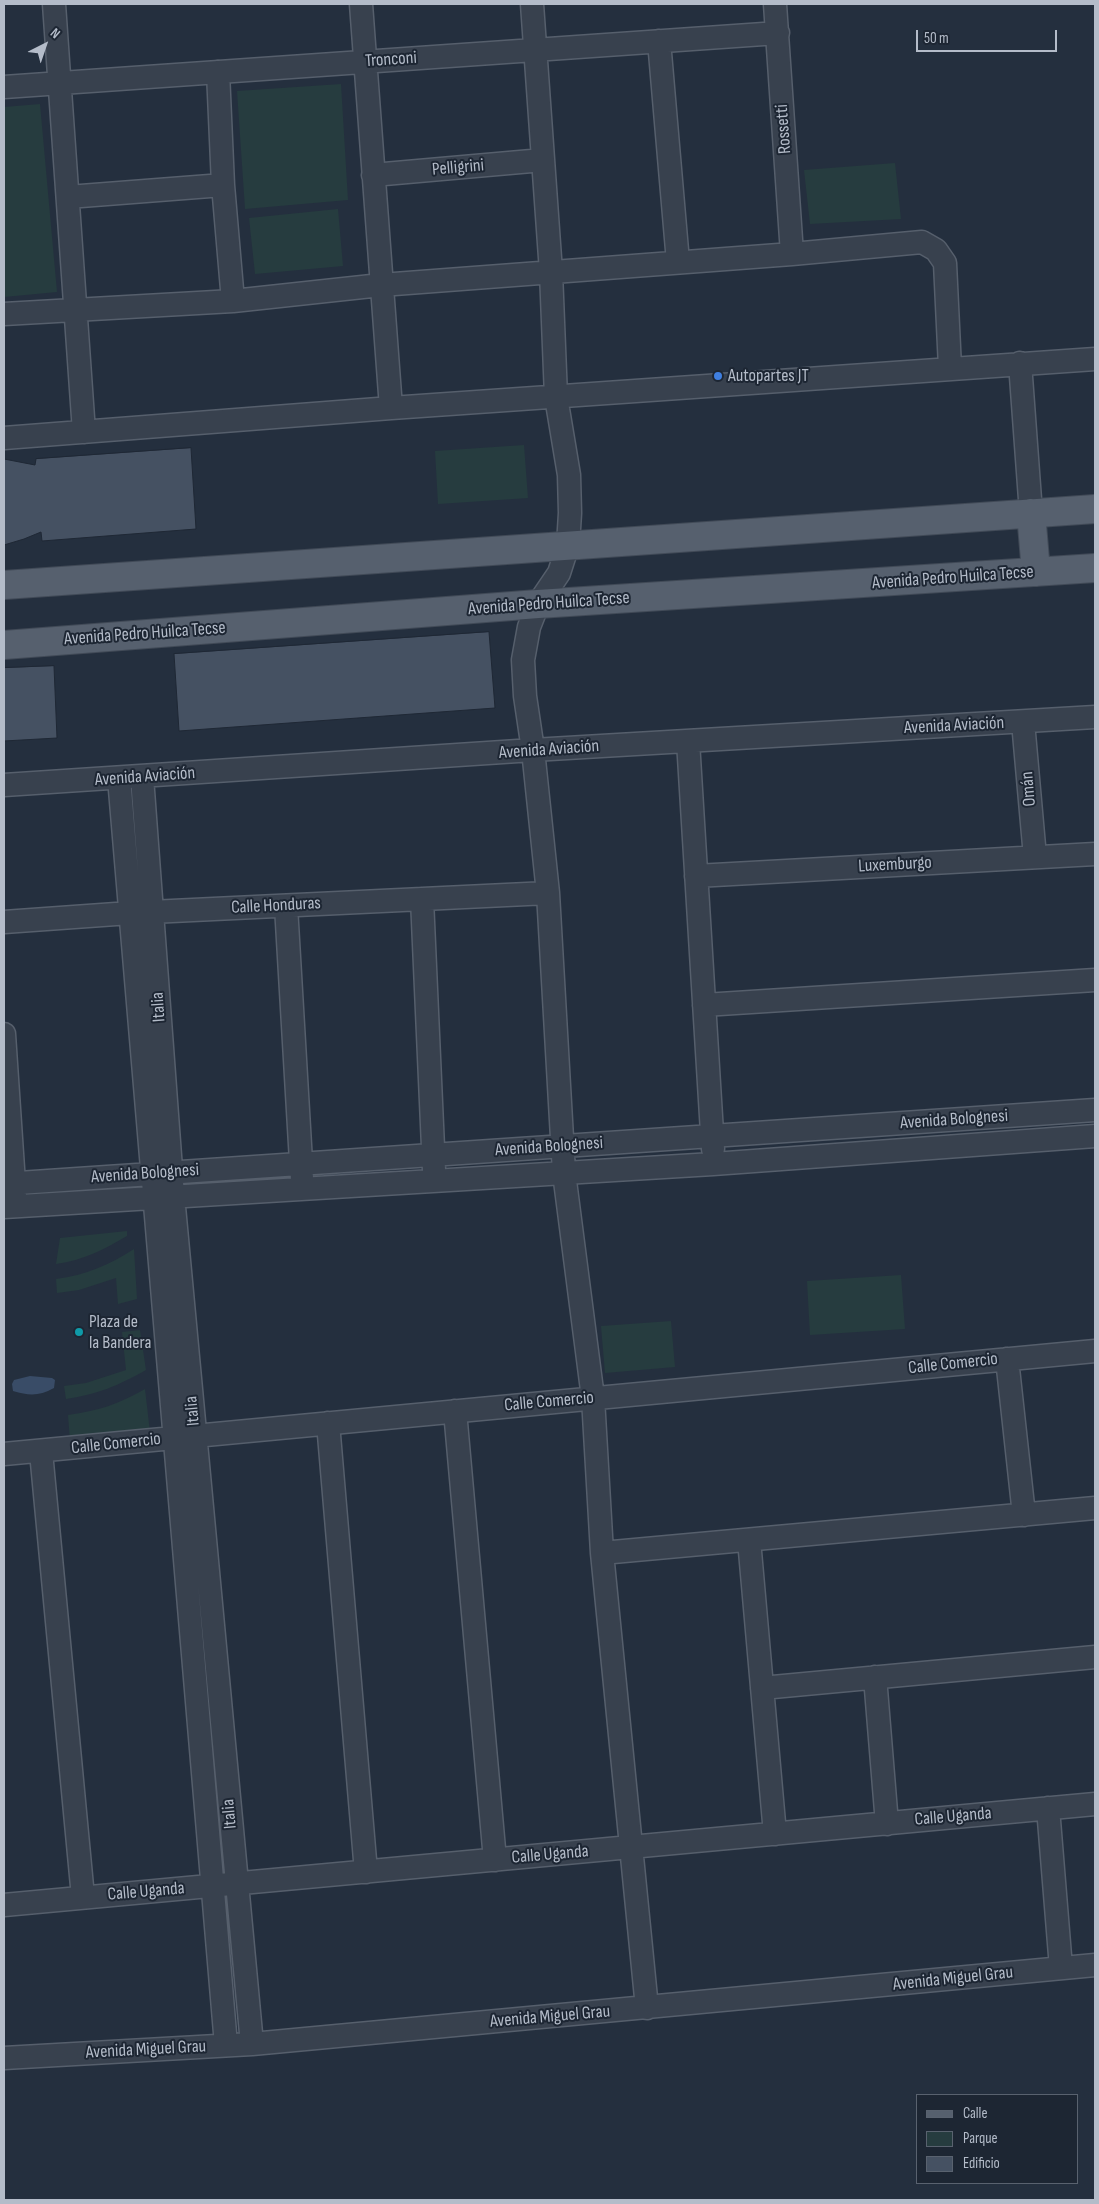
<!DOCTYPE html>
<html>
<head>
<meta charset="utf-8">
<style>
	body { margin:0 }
	#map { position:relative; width:1099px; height:2204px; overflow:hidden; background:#242f3e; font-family:"Sofia Sans Condensed",sans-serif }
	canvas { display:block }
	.frame { position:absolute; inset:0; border:5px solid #b4bcc9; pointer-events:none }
	.legend { position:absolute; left:916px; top:2094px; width:162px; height:90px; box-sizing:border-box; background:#1d2633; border:1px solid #59626f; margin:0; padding:6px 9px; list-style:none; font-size:15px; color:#b4bcc9 }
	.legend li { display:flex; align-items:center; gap:10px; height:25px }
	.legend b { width:25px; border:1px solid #59626f }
	.north { position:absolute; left:20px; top:20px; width:50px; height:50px; -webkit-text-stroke:4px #1d2633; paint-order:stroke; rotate:41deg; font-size:14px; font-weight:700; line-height:20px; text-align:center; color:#b4bcc9 }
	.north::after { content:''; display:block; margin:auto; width:18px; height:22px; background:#b4bcc9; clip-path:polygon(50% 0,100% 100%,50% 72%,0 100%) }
	.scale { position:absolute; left:916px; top:30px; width:141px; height:22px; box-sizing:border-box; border:2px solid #b4bcc9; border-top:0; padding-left:6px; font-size:15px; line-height:18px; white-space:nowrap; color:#b4bcc9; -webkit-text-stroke:4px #1d2633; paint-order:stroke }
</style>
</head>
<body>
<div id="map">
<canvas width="1099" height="2204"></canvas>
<div class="frame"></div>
<ul class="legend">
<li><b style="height:6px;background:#56606e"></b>Calle</li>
<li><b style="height:14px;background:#263c3f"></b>Parque</li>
<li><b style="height:14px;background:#455162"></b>Edificio</li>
</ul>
<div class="north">N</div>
<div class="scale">50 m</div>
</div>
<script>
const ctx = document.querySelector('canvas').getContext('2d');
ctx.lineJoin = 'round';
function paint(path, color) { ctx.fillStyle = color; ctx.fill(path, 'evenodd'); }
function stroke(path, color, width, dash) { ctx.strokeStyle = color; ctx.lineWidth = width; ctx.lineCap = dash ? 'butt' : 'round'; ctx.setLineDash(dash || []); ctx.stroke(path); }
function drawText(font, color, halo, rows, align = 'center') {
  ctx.font = font + ' "Sofia Sans Condensed",sans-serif'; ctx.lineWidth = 4; ctx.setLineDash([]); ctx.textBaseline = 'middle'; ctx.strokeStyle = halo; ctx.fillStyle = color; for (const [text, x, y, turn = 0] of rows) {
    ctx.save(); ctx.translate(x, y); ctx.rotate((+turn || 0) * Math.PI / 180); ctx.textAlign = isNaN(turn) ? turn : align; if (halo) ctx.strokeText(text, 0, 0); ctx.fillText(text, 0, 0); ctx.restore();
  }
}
const green = new Path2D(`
	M341,84l7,116 -103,9 -8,-118z
	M40,104l17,188 -53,5v-190z
	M895,163l6,56 -91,5 -6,-54z
	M338,209l5,57 -88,8 -6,-56z
	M524,445l4,53 -90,6 -3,-53z
	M127,1231v5c-24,14 -43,24 -71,28l4,-26z
	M134,1249l3,50 -19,5 -2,-26 -37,12 -22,3 -1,-14c30,-4 53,-14 78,-30z
	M901,1275l4,54 -95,6 -3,-54z
	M671,1321l4,46 -70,6 -4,-47z
	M140,1330l6,40c-29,16 -47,24 -80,29l-2,-13 22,-3 40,-13 -4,-38z
	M145,1389l5,43 -80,9 -2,-26c30,-4 51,-11 77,-26z`);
const water = new Path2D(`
	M30,1376l22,2 3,2 -1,8c-15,8 -24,8 -41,3l-1,-7 2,-4z`);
const building = new Path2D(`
	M191,448l5,81 -154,12 -1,-9 -17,7 -20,6v-86l31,6 1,-6z
	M489,632l6,76 -316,23 -5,-77z
	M54,666l3,72 -53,3v-73z`);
const minor = new Path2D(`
	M54,4l30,428
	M361,4l30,404
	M532,4l19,268 5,125 13,78 1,38 -2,32 -9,28 -21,31 -9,23 -6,33 2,36 8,54 15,143 16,280 29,225 9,155 45,455
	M775,4l17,250
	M659,41l19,221
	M218,72l5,113 10,116
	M4,87l774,-54
	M373,175l170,-15
	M68,197l155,-12
	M4,314l229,-13 148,-16 411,-31 130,-12 14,8 9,13 5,105
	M1020,363l11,150
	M4,438l387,-30 704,-49
	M1023,722l12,135
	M688,741l25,408
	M142,777l31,419 79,848
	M119,778l107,1267
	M4,785l529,-35 562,-33
	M696,876l399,-22
	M422,899l12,271
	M286,906l16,273
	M4,922l126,-9 418,-20
	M704,1005l391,-25
	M4,1034l11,164
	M4,1184l1091,-74
	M4,1207l709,-43 382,-28
	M1007,1359l17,156
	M455,1411l40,449
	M328,1423l38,449
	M41,1452l42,445
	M4,1454l1091,-103
	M749,1540l26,294
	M602,1553l493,-45
	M875,1677l12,147
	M762,1688l333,-31
	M1048,1808l13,160
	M4,1905l1091,-101
	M4,2058l248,-14 843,-79`);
const major = new Path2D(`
	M1031,513l5,59
	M4,585l1091,-76
	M4,645l534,-41 557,-36`);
const markers = [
	[718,376,5,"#3f7fe0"],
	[79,1332,5,"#0f9aa8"]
];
const streetNames = [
	["Tronconi",391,60,-4],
	["Rossetti",784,129,-94],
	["Pelligrini",458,168,-5],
	["Avenida Pedro Huilca Tecse",953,578,-4],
	["Avenida Pedro Huilca Tecse",549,604,-4],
	["Avenida Pedro Huilca Tecse",145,634,-4],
	["Avenida Aviación",954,726,-3],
	["Avenida Aviación",549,750,-4],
	["Avenida Aviación",145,777,-4],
	["Omán",1029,789,-95],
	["Luxemburgo",895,865,-3],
	["Calle Honduras",276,906,-3],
	["Italia",159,1007,-94],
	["Avenida Bolognesi",954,1120,-4],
	["Avenida Bolognesi",549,1147,-4],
	["Avenida Bolognesi",145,1174,-4],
	["Calle Comercio",953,1364,-6],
	["Calle Comercio",549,1402,-5],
	["Italia",193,1411,-95],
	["Calle Comercio",116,1444,-6],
	["Italia",230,1814,-95],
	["Calle Uganda",953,1817,-5],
	["Calle Uganda",550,1855,-5],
	["Calle Uganda",146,1892,-5],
	["Avenida Miguel Grau",953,1979,-6],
	["Avenida Miguel Grau",550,2017,-5],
	["Avenida Miguel Grau",146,2050,-3]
];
const poiNames = [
	["Autopartes JT",728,376],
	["Plaza de",89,1322],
	["la Bandera",89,1343]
];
paint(green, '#263c3f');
paint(water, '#394c67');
paint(building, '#455162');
stroke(building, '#1f2835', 1);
stroke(minor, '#565f6c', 25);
stroke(major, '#414a57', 30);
stroke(minor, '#38414e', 22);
stroke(major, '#56606e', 28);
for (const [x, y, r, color] of markers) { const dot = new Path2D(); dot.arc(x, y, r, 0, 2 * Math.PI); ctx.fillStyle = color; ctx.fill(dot); stroke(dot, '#1d2633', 2); }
drawText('18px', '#b4bcc9', '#1d2633', streetNames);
drawText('18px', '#b4bcc9', '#1d2633', poiNames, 'left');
</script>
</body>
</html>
